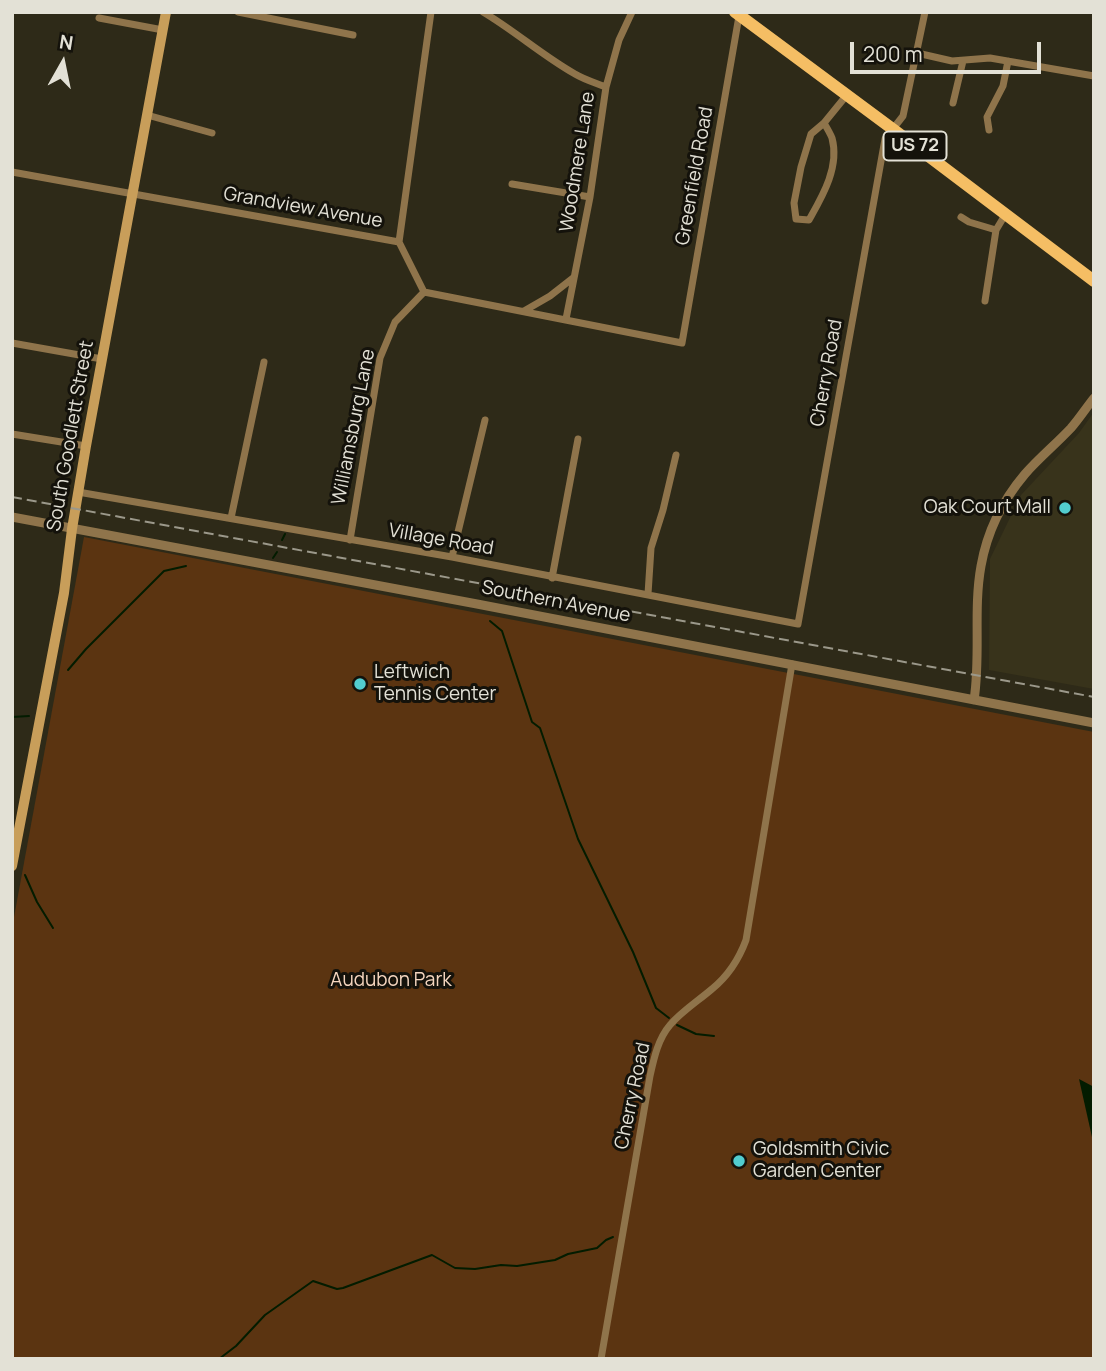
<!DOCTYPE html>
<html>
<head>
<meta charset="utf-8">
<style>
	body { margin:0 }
	#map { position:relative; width:1106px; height:1371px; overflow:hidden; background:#2e2a18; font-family:Manrope,sans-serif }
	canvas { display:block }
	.frame { position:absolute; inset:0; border:14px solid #e3e1d6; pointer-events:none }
	.north { position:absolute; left:28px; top:28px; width:70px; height:70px; -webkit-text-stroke:5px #14120b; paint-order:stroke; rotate:9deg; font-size:19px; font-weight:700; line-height:28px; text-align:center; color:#e3e1d6 }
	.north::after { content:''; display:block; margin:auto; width:24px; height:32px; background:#e3e1d6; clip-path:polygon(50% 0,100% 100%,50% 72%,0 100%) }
	.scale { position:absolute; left:850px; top:42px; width:191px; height:32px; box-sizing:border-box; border:4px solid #e3e1d6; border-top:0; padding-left:9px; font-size:21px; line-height:24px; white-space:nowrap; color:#e3e1d6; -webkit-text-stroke:5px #14120b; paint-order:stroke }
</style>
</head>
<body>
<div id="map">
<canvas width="1106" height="1371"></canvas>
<div class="frame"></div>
<div class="north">N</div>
<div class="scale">200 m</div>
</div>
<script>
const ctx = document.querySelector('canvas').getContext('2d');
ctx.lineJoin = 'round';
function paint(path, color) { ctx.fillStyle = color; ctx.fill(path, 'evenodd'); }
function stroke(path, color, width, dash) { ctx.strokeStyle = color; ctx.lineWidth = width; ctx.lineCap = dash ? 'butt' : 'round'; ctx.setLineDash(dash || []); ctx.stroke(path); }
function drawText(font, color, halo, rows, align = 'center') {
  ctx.font = font + ' Manrope,sans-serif'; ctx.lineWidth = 6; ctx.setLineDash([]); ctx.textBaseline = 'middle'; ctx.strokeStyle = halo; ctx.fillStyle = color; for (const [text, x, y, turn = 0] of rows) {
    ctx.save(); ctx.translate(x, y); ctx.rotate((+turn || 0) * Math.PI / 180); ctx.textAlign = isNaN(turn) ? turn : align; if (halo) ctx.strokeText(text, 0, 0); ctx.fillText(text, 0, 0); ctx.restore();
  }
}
const built = new Path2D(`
	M1094,412v277l-105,-19 1,-111 31,-64 58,-62z`);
const green = new Path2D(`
	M84,537l1010,195v627h-1082v-431z`);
const water = new Path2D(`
	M1079,1079l15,8v59z`);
const stream = new Path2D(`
	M282,540l3,-6
	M273,558l4,-6
	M490,621l12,10 30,91 8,6 38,111 55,113 23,56 13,10
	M68,670l18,-21 78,-78 22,-5
	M12,717l17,-1
	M25,875l12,27 16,26
	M677,1025l19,9 18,2
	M219,1359l17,-13 29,-31 48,-34 24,8 6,-1 89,-33 23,13 20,1 26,-4 16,1 38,-6 13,-6 29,-6 9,-8 7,-3`);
const minor = new Path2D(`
	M238,12l115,23
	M483,12c32,19 60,44 92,62 10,6 21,9 31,13
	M99,18l64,12
	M917,53l35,8 38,-3 104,18
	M953,103l10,-42
	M147,115l65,18
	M824,123c3,5 6,10 8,15 8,29 -10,59 -23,82l-13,-1 -2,-16 7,-36 10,-33z
	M824,123l22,-27
	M989,130l-2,-13 16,-31 5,-25
	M12,172l387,70 25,50 258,51 57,-327
	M512,184l78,13
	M961,217l8,5 27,8
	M399,242l32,-230
	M985,301l11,-71 9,-15
	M524,311l26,-15 23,-18
	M566,319l24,-122 16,-110 13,-47 13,-28
	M12,343l90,16
	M12,434l74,12
	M78,492l374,65 346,67 87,-485 18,-23 22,-104
	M231,518l33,-156
	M350,540l30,-182 15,-36 29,-30
	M452,557l33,-137
	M552,578l26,-139
	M648,594l3,-46 12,-38 13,-55
	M601,1359l49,-283c4,-18 8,-37 20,-51 12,-14 28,-24 42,-36 16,-13 27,-30 34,-49l46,-276`);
const tertiary = new Path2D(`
	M12,517l465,87 617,119
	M974,700c7,-44 -1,-90 7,-134 6,-34 22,-66 44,-92 14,-16 31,-30 46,-46 8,-9 15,-20 23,-30`);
const secondary = new Path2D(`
	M12,866l52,-273 8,-64 14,-83 80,-434`);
const primary = new Path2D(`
	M735,12l159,118 200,151`);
const rail = new Path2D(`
	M12,497l1082,200`);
const markers = [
	[1065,508,7,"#52cdcf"],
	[360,684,7,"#52cdcf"],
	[739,1161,7,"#52cdcf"]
];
const shields = [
	[915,146,63]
];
const shieldNames = [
	["US 72",915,146]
];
const streetNames = [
	["Woodmere Lane",578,162,-81],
	["Greenfield Road",695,176,-80],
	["Grandview Avenue",303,208,10],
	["Cherry Road",827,373,-80],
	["Williamsburg Lane",354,427,-79],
	["South Goodlett Street",71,436,-80],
	["Village Road",441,540,10],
	["Southern Avenue",556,602,11],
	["Cherry Road",633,1096,-78]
];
const poiNames = [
	["Oak Court Mall",1051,508,"right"],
	["Leftwich",374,673],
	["Tennis Center",374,695],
	["Goldsmith Civic",753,1150],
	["Garden Center",753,1172]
];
const parkNames = [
	["Audubon Park",391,981]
];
paint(built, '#38331b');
paint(green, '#5b3411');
paint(water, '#031c00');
stroke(stream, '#031c00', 2);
stroke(minor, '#8f744b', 7);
stroke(tertiary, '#8f744b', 9);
stroke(secondary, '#c89e5a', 10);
stroke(primary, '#f5be64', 12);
stroke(rail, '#9b988a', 2, [10, 5]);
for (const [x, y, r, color] of markers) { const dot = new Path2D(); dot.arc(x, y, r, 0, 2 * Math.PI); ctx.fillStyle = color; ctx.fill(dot); stroke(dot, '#14120b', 2.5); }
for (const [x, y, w] of shields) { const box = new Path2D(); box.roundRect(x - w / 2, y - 14.5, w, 29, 5); ctx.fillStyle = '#14120b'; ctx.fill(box); stroke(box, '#e3e1d6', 2); }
drawText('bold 18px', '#e3e1d6', null, shieldNames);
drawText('19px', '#e3e1d6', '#14120b', streetNames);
drawText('19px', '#e3e1d6', '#14120b', poiNames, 'left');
drawText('19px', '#f5d6bf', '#14120b', parkNames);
</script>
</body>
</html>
